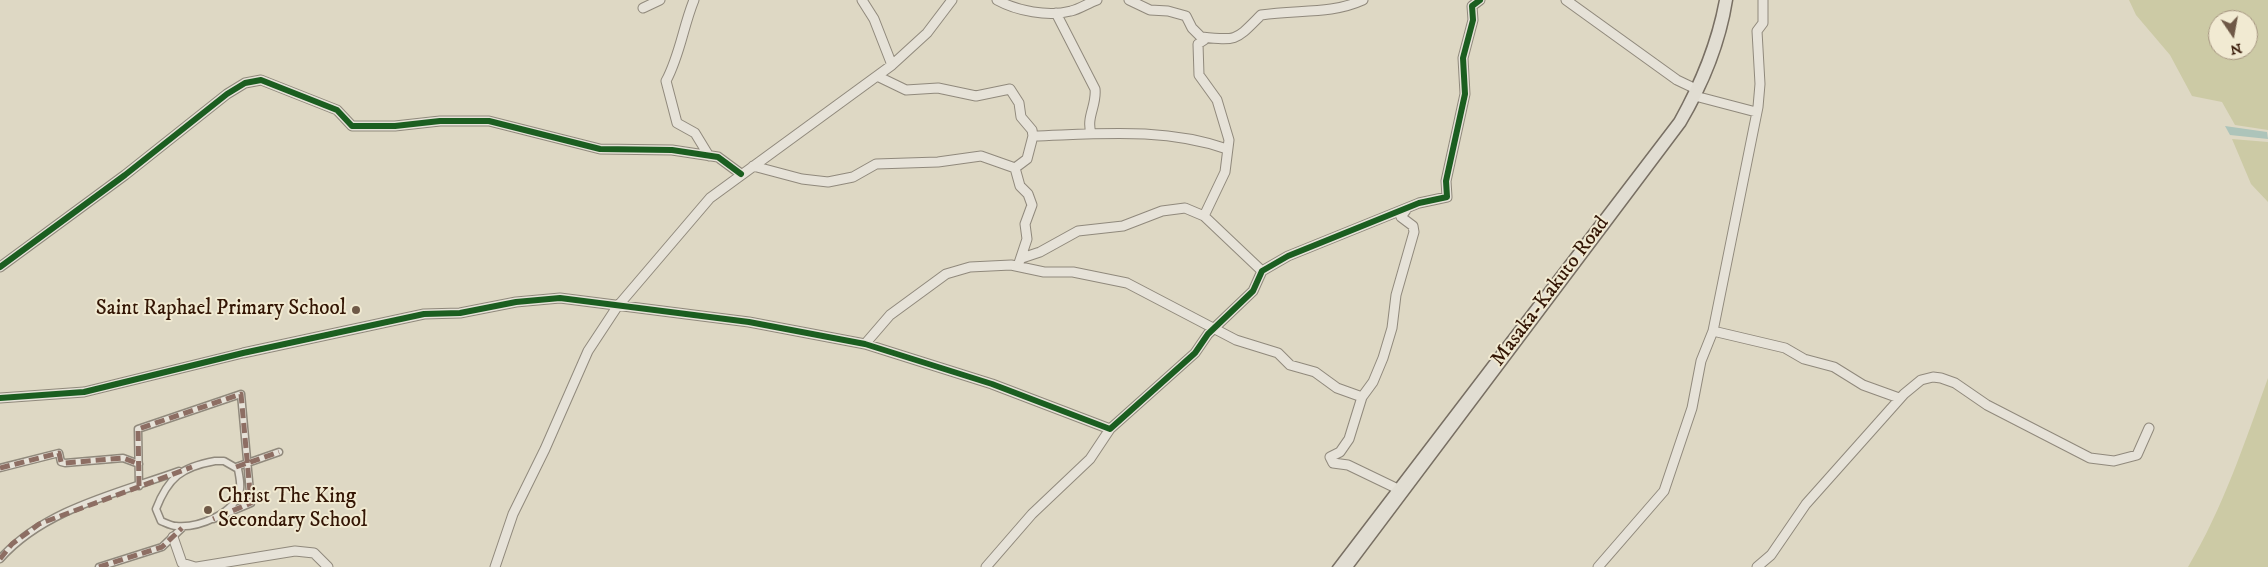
<!DOCTYPE html>
<html>
<head>
<meta charset="utf-8">
<style>
	body { margin:0 }
	#map { position:relative; width:2268px; height:567px; overflow:hidden; background:#ded8c4; font-family:"IM FELL DW Pica",serif }
	canvas { display:block }
	.north { position:absolute; left:2208px; top:10px; width:50px; height:50px; box-sizing:border-box; background:#f1ead2; border:1px solid #a59580; border-radius:50%; rotate:168deg; font-size:14px; font-weight:700; line-height:20px; text-align:center; color:#331504 }
	.north::after { content:''; display:block; margin:auto; width:18px; height:22px; background:#6f5947; clip-path:polygon(50% 0,100% 100%,50% 72%,0 100%) }
</style>
</head>
<body>
<div id="map">
<canvas width="2268" height="567"></canvas>
<div class="north">N</div>
</div>
<script>
const ctx = document.querySelector('canvas').getContext('2d');
ctx.lineJoin = 'round';
function paint(path, color) { ctx.fillStyle = color; ctx.fill(path, 'evenodd'); }
function stroke(path, color, width, dash) { ctx.strokeStyle = color; ctx.lineWidth = width; ctx.lineCap = dash ? 'butt' : 'round'; ctx.setLineDash(dash || []); ctx.stroke(path); }
function drawText(font, color, halo, rows, align = 'center') {
  ctx.font = font + ' "IM FELL DW Pica",serif'; ctx.lineWidth = 4; ctx.setLineDash([]); ctx.textBaseline = 'middle'; ctx.strokeStyle = halo; ctx.fillStyle = color; for (const [text, x, y, turn = 0] of rows) {
    ctx.save(); ctx.translate(x, y); ctx.rotate((+turn || 0) * Math.PI / 180); ctx.textAlign = isNaN(turn) ? turn : align; if (halo) ctx.strokeText(text, 0, 0); ctx.fillText(text, 0, 0); ctx.restore();
  }
}
const green = new Path2D(`
	M2129,0h139v130l-33,-5 -13,-23 -30,-6 -22,-41 -34,-40zM2218,20h30v30h-30z
	M2232,139l36,3v60l-17,-18z
	M2268,378v189h-80c35,-59 57,-125 80,-189z`);
const water = new Path2D(`
	M2225,126l42,6 1,7 -38,-4z`);
const pedestrian = new Path2D(`
	M215,461h9l14,8c1,6 3,14 2,20 -4,25 -42,39 -64,37 -5,0 -10,-3 -15,-5l-5,-12c12,-31 25,-42 59,-48z
	M236,467l43,-15
	M0,468l59,-15 2,9 4,1 58,-5 16,6
	M139,486l-1,-57 103,-35 10,109 -38,16
	M0,559c44,-50 118,-66 179,-88
	M99,567l63,-20 20,-19`);
const minor = new Path2D(`
	M694,0c-11,27 -14,55 -28,81l11,42 18,10 14,23
	M862,0l12,19 18,46
	M997,0c20,11 51,17 74,11 9,-2 17,-8 26,-11
	M1129,0l21,10 18,1 18,5 6,12 12,12 -6,4 1,31 18,25 12,40 -4,32 -21,44
	M1566,0l111,80 21,10
	M643,8l17,-8
	M1056,13l39,76c2,16 -9,28 -4,44
	M1202,37c36,4 34,3 59,-22 35,-6 69,0 102,-15
	M877,76l29,14 32,-2 38,8 34,-7 9,14 2,14 11,13 1,6 -6,23 -12,9
	M1695,96l61,16
	M1033,136c65,-2 131,-9 194,13
	M753,166l49,13 26,3 25,-5 23,-13 62,-2 43,-6 34,12 5,18 8,8 4,11 -7,19 2,15 -9,27
	M1022,258l18,-6 38,-21 45,-5 39,-15 23,-3 19,8 58,55
	M0,267l125,-92 102,-81 18,-11 16,-3 76,30 15,16h43l45,-5h49l111,28 72,1 46,7 23,17
	M1713,331l72,17 19,11 30,8 29,18 36,13
	M865,344l25,-29 56,-41 24,-7 41,-2 33,7h29l54,11 109,57 42,13 12,12 25,7 22,16 25,9
	M0,398l84,-6 159,-39 181,-39 36,-1 56,-11 44,-4 189,24 116,22 127,40 118,45 85,-76 13,-19 45,-43 9,-20 26,-15 131,-53 28,-6 -1,-16 19,-87 -2,-36 10,-38 -1,-14 8,-6
	M1400,490l-52,-25 -15,-2 -3,-6 10,-5 9,-13 13,-42 11,-15 10,-24 9,-30 4,-33 18,-63 -1,-6 -12,-9 5,-7
	M173,537l9,26 13,4
	M197,567l98,-16 19,2 14,14
	M495,567l18,-53 32,-65 43,-98 29,-44 93,-109 182,-133 35,-32 25,-33
	M986,567l46,-53 58,-55 20,-30
	M1598,567l66,-76 28,-83 9,-47 12,-30 45,-224 2,-23 -3,-53 6,-8v-23
	M1757,567l14,-12 35,-51 98,-110 17,-14 12,-3 8,1 14,5 32,22 103,53 24,3 23,-6 12,-27`);
const trunk = new Path2D(`
	M1720,0h12c-7,45 -24,86 -47,125l-332,442h-20l342,-448c21,-38 37,-76 45,-119z`);
const quiet = new Path2D(`
	M236,467l43,-15
	M0,468l59,-15 2,9 4,1 58,-5 16,6
	M139,486l-1,-57 103,-35 10,109 -38,16
	M0,559l12,-15 27,-20 153,-57
	M99,567l63,-20 20,-19`);
const cycleway = new Path2D(`
	M0,267l125,-92 102,-81 18,-11 16,-3 76,30 15,16h43l45,-5h49l111,28 72,1 46,7 23,17
	M0,398l84,-6 159,-39 181,-39 36,-1 56,-11 44,-4 189,24 116,22 127,40 118,45 85,-76 13,-19 45,-43 9,-20 26,-15 131,-53 28,-6 -1,-16 19,-87 -2,-36 10,-38 -1,-14 8,-6`);
const markers = [
	[356,310,5,"#6f5947"],
	[208,510,5,"#6f5947"]
];
const streetNames = [
	["Masaka-Kakuto Road",1551,292,-53]
];
const poiNames = [
	["Saint Raphael Primary School",346,310],
	["Christ The King",218,498,"left"],
	["Secondary School",218,522,"left"]
];
paint(green, '#cccaa5');
paint(water, '#adc4ba');
stroke(pedestrian, '#90897c', 9);
stroke(minor, '#90897c', 11);
stroke(trunk, '#786f63', 3);
stroke(pedestrian, '#e6e2d8', 6);
stroke(minor, '#e6e2d8', 9);
paint(trunk, '#e1ddd2');
stroke(quiet, '#8d6e63', 5, [10, 5]);
stroke(cycleway, '#1b5e20', 6);
for (const [x, y, r, color] of markers) { const dot = new Path2D(); dot.arc(x, y, r, 0, 2 * Math.PI); ctx.fillStyle = color; ctx.fill(dot); stroke(dot, '#f1ead2', 2); }
drawText('21px', '#331504', '#f1ead2', streetNames);
drawText('21px', '#331504', '#f1ead2', poiNames, 'right');
</script>
</body>
</html>
